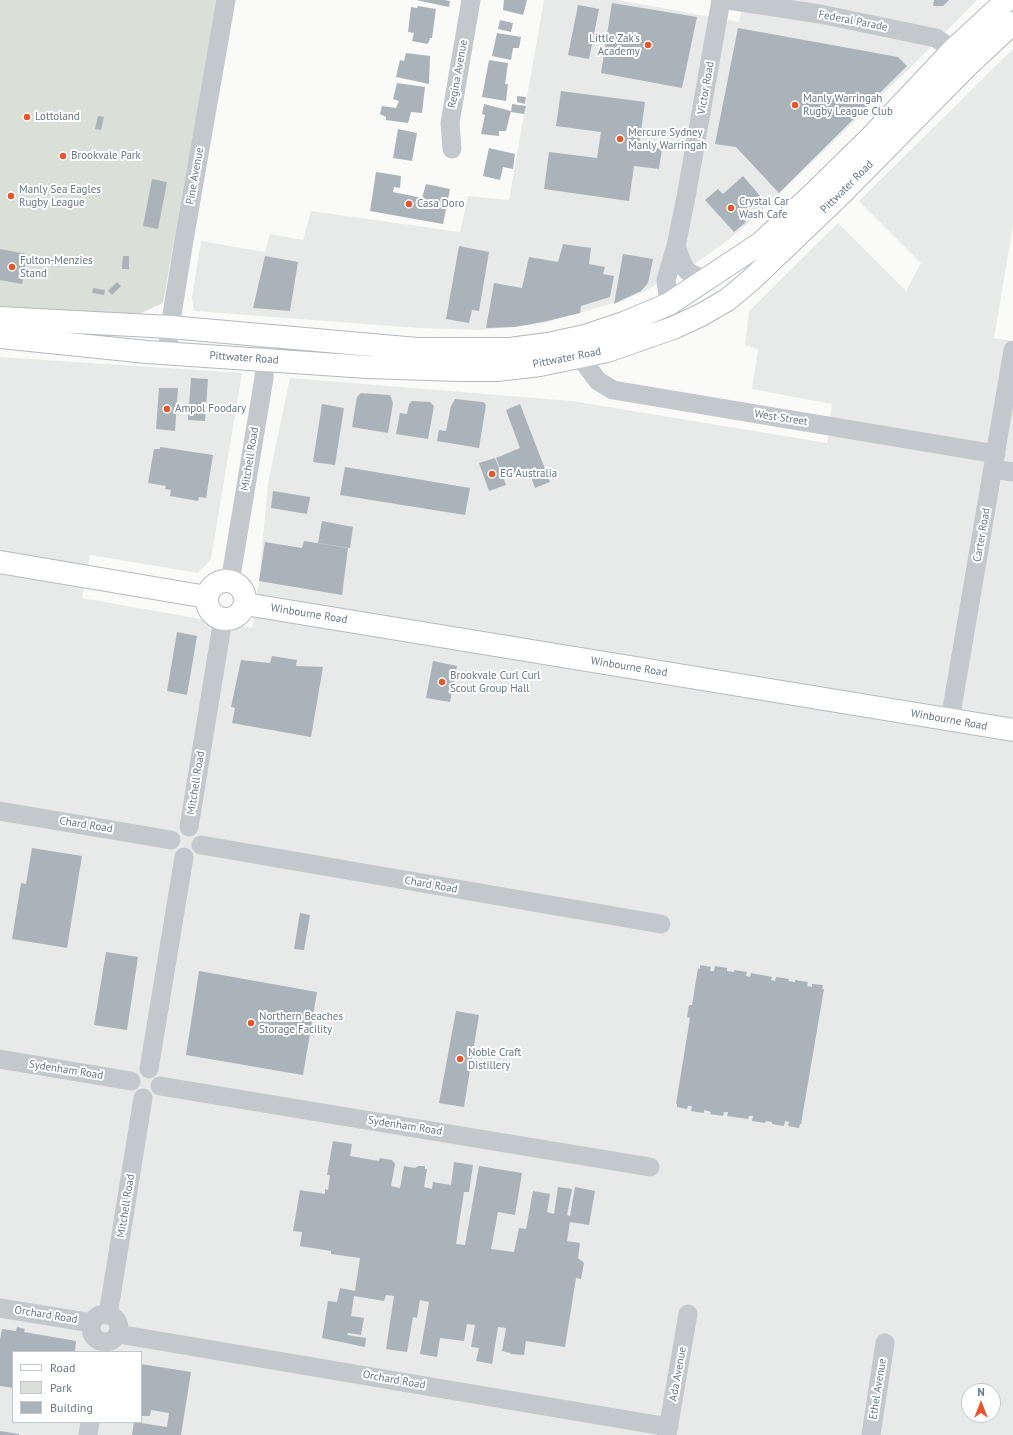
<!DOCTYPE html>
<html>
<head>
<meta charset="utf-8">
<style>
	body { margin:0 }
	#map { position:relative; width:1013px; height:1435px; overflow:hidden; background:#fafaf8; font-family:"PT Sans",sans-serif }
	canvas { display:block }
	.legend { position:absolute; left:12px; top:1351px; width:130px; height:72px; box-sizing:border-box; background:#fff; border:1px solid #c1c8cd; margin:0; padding:5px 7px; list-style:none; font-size:12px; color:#657683 }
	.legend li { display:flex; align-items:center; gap:8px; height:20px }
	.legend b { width:20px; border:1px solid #c1c8cd }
	.north { position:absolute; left:961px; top:1383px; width:40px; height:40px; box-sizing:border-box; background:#fff; border:1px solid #c1c8cd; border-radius:50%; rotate:0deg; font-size:11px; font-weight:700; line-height:16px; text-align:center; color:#657683 }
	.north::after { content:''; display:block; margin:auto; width:14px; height:18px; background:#e4572e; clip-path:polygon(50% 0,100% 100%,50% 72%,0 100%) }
</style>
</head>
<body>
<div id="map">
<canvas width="1013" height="1435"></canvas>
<ul class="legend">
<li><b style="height:5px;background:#fff"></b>Road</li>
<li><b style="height:11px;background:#dadfd7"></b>Park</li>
<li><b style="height:11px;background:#aab3b9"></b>Building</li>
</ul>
<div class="north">N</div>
</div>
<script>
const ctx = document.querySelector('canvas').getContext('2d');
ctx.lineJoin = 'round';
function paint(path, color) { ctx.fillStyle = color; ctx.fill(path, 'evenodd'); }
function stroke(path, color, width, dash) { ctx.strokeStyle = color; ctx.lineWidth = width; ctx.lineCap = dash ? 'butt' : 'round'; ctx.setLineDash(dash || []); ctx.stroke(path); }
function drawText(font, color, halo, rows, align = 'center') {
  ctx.font = font + ' "PT Sans",sans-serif'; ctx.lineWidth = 4; ctx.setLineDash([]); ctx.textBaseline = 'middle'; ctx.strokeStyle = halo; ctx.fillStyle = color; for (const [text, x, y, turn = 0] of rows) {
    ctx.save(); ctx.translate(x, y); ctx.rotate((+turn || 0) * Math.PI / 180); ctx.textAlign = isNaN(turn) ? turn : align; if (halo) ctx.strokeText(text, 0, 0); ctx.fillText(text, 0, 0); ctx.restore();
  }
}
const built = new Path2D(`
	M544,0h74l121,22 5,-22h233l-62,63 -162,156 -25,21 -32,23 -55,30 -34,12 -67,19 -61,6 -60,-2 -225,-17 -2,-13 9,-57 64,11 5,-18 33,6 8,-29 149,21 8,-36 41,4z
	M1013,49v176l-19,113 19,3v1094h-1013v-1078l242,16 -31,186 -13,14 -108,-18 -8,43 170,30 7,-47 9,-98 22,-105 282,23 255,42 5,-39 -80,-15 6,-40 -13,-4 4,-34 89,-88 68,68 15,-28 -62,-62zM13,1352h128v70h-128zM969,1391h24v24h-24z`);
const green = new Path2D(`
	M0,0h217l-54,303 -26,12 -137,-8z`);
const building = new Path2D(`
	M416,0h28l6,1 -1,6z
	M504,0h23l-4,15 -20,-5z
	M934,0h15l-6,6h-10z
	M612,3l85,14 -15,71 -81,-15z
	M578,5l21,4 -10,50 -21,-4z
	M418,6l18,3 -4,29h-2l-2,6 -16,-3 2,-8 -6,-1 3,-25 6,1z
	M500,20l13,3 -2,9 -13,-3z
	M738,28l160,29 9,9 -128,127 -43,-46 -21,-3z
	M497,33l24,4 -2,11h-6l-2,12 -19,-4z
	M406,53l24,3 -1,28 -33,-7 4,-17 4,1z
	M489,60l19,3 -3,21h3l-2,17 -24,-4z
	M397,83l28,4 -3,26 -11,-1 -3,11 -22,-3v-3l-6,-3 2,-8 14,2 3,-7 -6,-2z
	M561,91l84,11 -6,44 23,3 -3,20 -25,-3 -5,35 -85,-12 5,-37 48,6 4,-26 -45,-6z
	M517,96l9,1 -1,7 -8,-2z
	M484,104l27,7 -5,20h-7v5l-18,-2 4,-19 -3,-1z
	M512,104l14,2 -2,8 -13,-2z
	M98,116l6,1 -3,13 -6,-1z
	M398,129l19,4 -5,28 -19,-3z
	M489,148l26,6 -2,15 -10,-2 -3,13 -17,-4z
	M376,172l25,4 -1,12 -6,-1 -1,5 29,6 4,-14 24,5 -7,35 -73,-13z
	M743,176l19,22 -21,19 5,5 -12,10 -29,-32 13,-11 5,5z
	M152,179l15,3 -9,47 -15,-3z
	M563,244l28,4 -2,16 16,3 -2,7 11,2 -4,21 -29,9 -1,7 -33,8 -32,6 -29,1 8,-45 28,5 7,-31 29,5z
	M459,246l30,6 -10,59 -7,-1 -3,13 -23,-4z
	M0,249l27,5 -5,30 -22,-4z
	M623,254l30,5 -5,24 -7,8 -27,13z
	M123,256h6v13h-7z
	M265,256l33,6 -8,49 -37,-3z
	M117,282l4,4 -9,9 -4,-4z
	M93,288l12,2 -1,5 -12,-2z
	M191,378l17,1 -3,42 -17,-1z
	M159,388h19l-3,43 -19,-2z
	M361,393l29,2 3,8 -5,30 -36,-6 5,-30z
	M455,399l28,3 3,3 -7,43 -42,-7 2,-11 7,1 5,-25z
	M412,401l18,1 4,4 -6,33 -32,-5 4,-21 7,1 2,-10z
	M322,404l22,4 -9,57 -22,-3z
	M520,404l30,78 -15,6 -7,-20 -24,10 -8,-20 24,-10 -14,-38z
	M160,447l53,8 -7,43 -7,-1 -1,4 -28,-5 1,-6 -6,-1 1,-3 -18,-3 6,-34h6z
	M495,458l11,27 -17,6 -10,-28z
	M345,467l125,21 -5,27 -125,-20z
	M273,491l37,6 -3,17 -36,-6z
	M322,521l31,6 -3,21 -32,-5z
	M304,541l44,7 -6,47 -83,-14 6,-39 37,6z
	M177,632l20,4 -10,59 -20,-4z
	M272,656l25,4 -1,6 27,1 -12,70 -79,-14 3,-15 -4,-1 10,-47 29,3z
	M433,661l24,5 -7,36 -24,-4z
	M32,848l50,8 -15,92 -55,-9 9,-56 5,1z
	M300,913l10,2 -6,35 -10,-1z
	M106,952l32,5 -11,73 -33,-5z
	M700,965l11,2 -1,4h4l1,-5 12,2v3l7,1v-2l13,2 -1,4 4,1 1,-4 21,4 -1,3 4,1 1,-4 13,2 -1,2 7,1v-2l13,2 -1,4 5,1v-3l11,1 -1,4h2l-23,135h-1l-1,4 -11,-2 1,-4 -4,-1 -1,5 -12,-2v-2l-6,-1 -1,2 -13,-2 1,-5h-4l-1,3 -21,-3 1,-4h-4l-1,4 -13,-2 1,-2 -7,-2v3l-13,-2 1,-5h-4l-1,3 -10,-2v-3h-1l14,-86 -3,-1 2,-12h3l6,-37 2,1z
	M199,971l118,21 -14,83 -117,-20z
	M456,1011l23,4 -15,92 -25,-4z
	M333,1141l19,3 -2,12 29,5 1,-3 12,2 3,4 -4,22 9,2 4,-22 11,2 3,-2h7v3h2l-3,18 8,2 1,-7 18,3 3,-23 19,3 -4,27h-5l-8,52 9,1 14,-79 43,7 -7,42 -17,-3 -7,37 23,3 5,-24 7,1 7,-38 17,3 -3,18 7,2 4,-27 14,2 -5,26 3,1 5,-29 20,4 -6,34 -19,-3 -3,19 13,2 -2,15 6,5 -3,16 -5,-1 -11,69 -39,-6 -2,14 -14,-1v-1l-8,-2 4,-23 -8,-1 -6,37 -16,-3 3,-13 -8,-1 4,-22 -8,-1 -3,17 -24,-3 -3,19 -17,-3 9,-52 -9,-2 -3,18 -4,-1 -6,35 -21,-3 8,-53 -8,-1 -2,6 -30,-5 -3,20 13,2 -3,17 -13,-2 -1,2 19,3 -1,9 -43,-9 6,-37 9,1 3,-14 15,3 5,-33 -29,-4v-3l-31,-5 2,-14 -9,-1 7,-41 25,4v-5l3,1 2,-15h-3z
	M17,1327l8,2 -1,3 52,9 -1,11h-62v36l-13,-2v-46l2,-11 14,2z
	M141,1364l50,8 -10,63h-49l2,-13 33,5 2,-14 -18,-3 -1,6h-9z
	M0,1431l19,3v1h-19z`);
const minor = new Path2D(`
	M728,0l92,14 116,24 17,12
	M452,149l-2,-26 21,-123
	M676,246c9,23 6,27 31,33
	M669,304l-3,-24 10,-34 10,-49 35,-197
	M167,353l3,-26 14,-87 42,-240
	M580,357l18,24 15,9 383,64
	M993,469l20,3
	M230,582l34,-204 2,-42
	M950,720l63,-370
	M0,811l171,29
	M189,827l34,-208
	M201,845l460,79
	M0,1059l131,22
	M149,1069l35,-212
	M160,1086l490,81
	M0,1308l92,15
	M91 1328a14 14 0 1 1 28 0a14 14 0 1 1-28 0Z
	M108,1315l35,-217
	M118,1334l551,93
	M88,1435l2,-13
	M667,1435l21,-121
	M871,1435l14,-92`);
const major = new Path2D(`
	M0,562l207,35
	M207 600a19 19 0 1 1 38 0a19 19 0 1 1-38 0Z
	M245,604l768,126`);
const highway = new Path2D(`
	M0,318l170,9 247,22h93l38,-5 37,-8 39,-13 45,-19 92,-61 54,-51 57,-56 81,-86 54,-50
	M0,337l147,15 220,15 93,3h37l43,-5 67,-14 66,-23 28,-13 26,-15 24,-20 90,-86 125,-127 47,-44`);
const markers = [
	[648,45,4,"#e4572e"],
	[795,105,4,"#e4572e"],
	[27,117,4,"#e4572e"],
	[620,139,4,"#e4572e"],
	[63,156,4,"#e4572e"],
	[11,196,4,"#e4572e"],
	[409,204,4,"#e4572e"],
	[731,208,4,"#e4572e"],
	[12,267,4,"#e4572e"],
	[167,409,4,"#e4572e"],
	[492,474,4,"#e4572e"],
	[442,682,4,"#e4572e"],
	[251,1023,4,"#e4572e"],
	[460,1059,4,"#e4572e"]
];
const streetNames = [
	["Federal Parade",853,21,11],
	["Regina Avenue",458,74,-80],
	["Victor Road",706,88,-80],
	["Pine Avenue",195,176,-80],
	["Pittwater Road",847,187,-45],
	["Pittwater Road",244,358,4],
	["Pittwater Road",567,358,-11],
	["West Street",781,418,9],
	["Mitchell Road",250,459,-81],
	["Carter Road",982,535,-80],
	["Winbourne Road",309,614,9],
	["Winbourne Road",629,667,9],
	["Winbourne Road",949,720,10],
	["Mitchell Road",196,783,-81],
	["Chard Road",86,825,9],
	["Chard Road",431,885,10],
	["Sydenham Road",66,1070,9],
	["Sydenham Road",405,1126,9],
	["Mitchell Road",126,1206,-81],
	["Orchard Road",46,1315,9],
	["Ada Avenue",678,1374,-80],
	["Orchard Road",394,1380,10],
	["Ethel Avenue",878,1389,-81]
];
const poiNames = [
	["Little Zak's",640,39,"right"],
	["Academy",640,52,"right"],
	["Manly Warringah",803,99],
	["Rugby League Club",803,112],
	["Lottoland",35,117],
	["Mercure Sydney",628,133],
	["Manly Warringah",628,146],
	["Brookvale Park",71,156],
	["Manly Sea Eagles",19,190],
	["Rugby League",19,203],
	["Crystal Car",739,202],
	["Wash Cafe",739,215],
	["Casa Doro",417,204],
	["Fulton-Menzies",20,261],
	["Stand",20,274],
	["Ampol Foodary",175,409],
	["EG Australia",500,474],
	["Brookvale Curl Curl",450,676],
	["Scout Group Hall",450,689],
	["Northern Beaches",259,1017],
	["Storage Facility",259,1030],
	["Noble Craft",468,1053],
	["Distillery",468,1066]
];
paint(built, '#e8e9e9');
paint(green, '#dadfd7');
paint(building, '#aab3b9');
stroke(major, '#b5babe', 24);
stroke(highway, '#b4b9bd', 24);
stroke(minor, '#c3c8cc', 19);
stroke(major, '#fff', 22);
stroke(highway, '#fff', 22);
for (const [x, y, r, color] of markers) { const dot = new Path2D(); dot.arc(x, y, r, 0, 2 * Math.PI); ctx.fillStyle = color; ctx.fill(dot); stroke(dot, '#fff', 1.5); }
drawText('11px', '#657683', '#fff', streetNames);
drawText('11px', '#657683', '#fff', poiNames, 'left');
</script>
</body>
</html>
